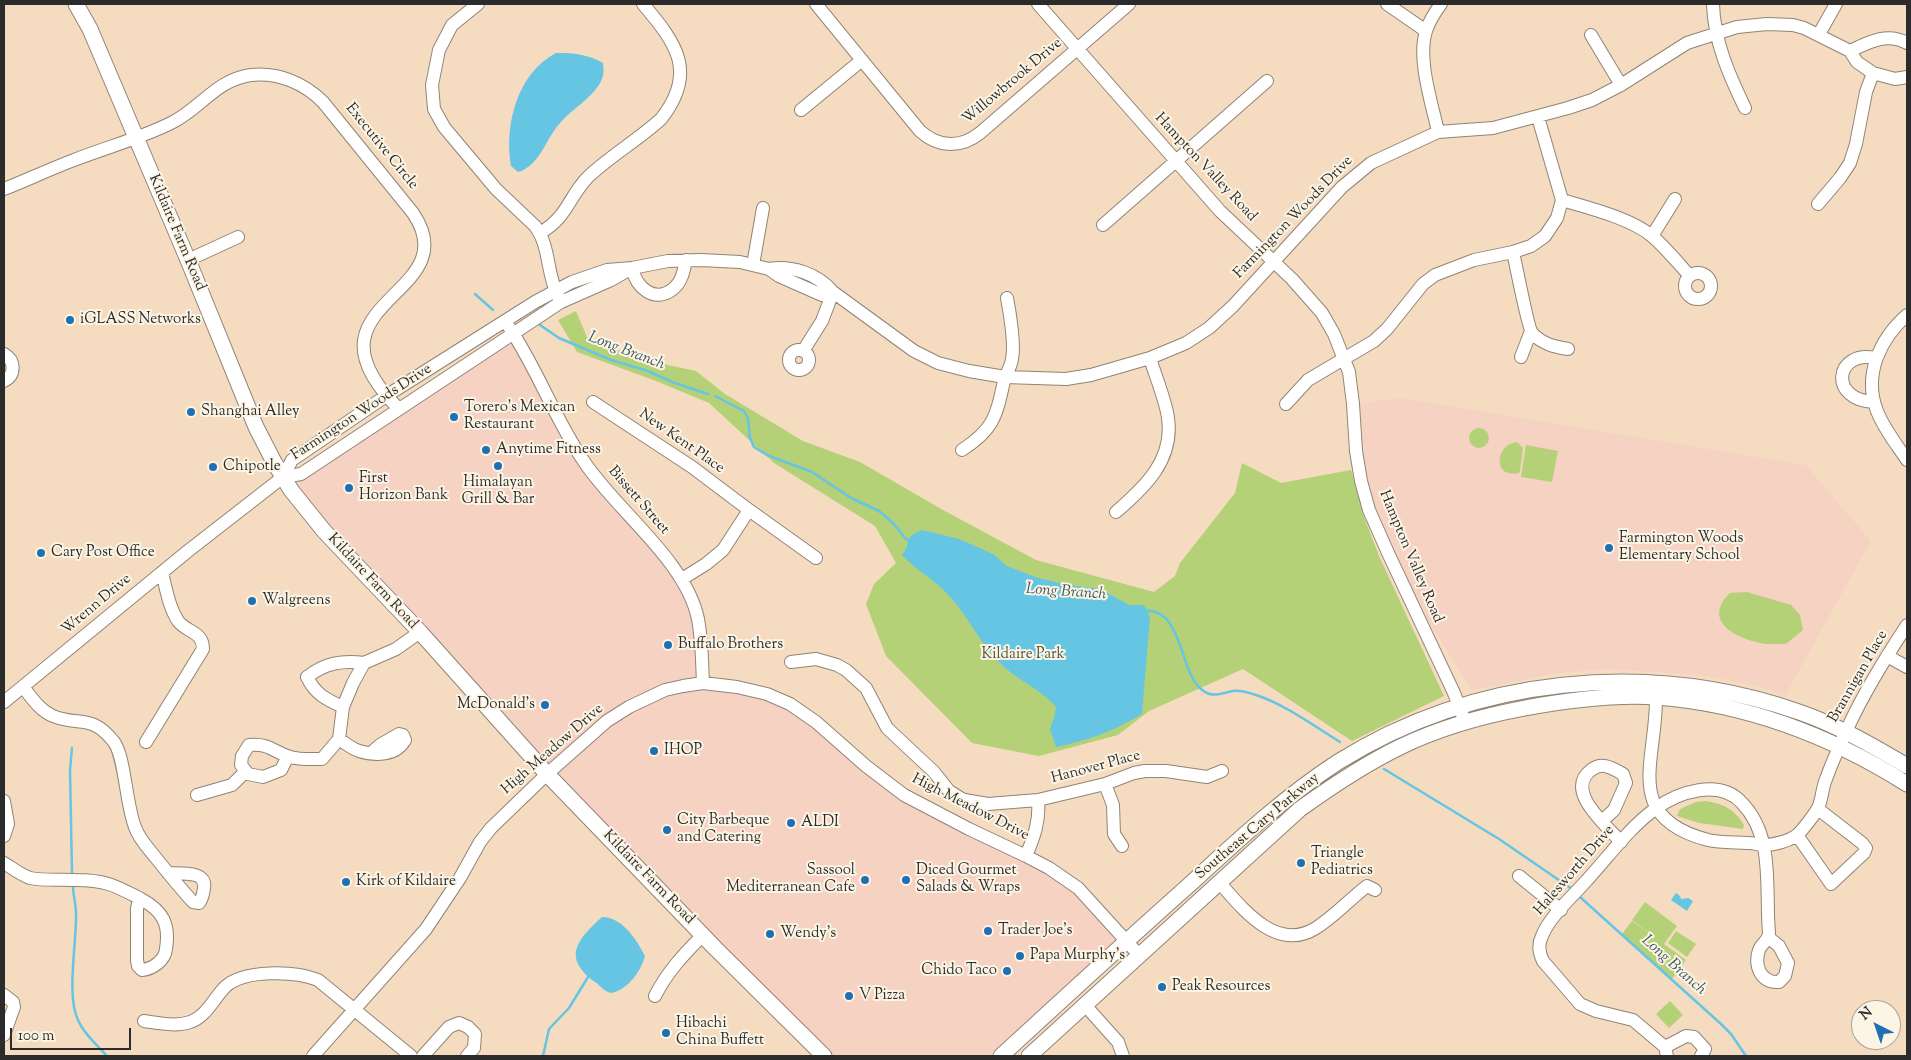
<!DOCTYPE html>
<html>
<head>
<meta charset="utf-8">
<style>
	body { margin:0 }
	#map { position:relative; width:1911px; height:1060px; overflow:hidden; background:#f5dcc0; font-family:"Sorts Mill Goudy",serif }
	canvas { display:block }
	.frame { position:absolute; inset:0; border:5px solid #2b2b2b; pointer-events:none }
	.north { position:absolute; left:1851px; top:1000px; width:50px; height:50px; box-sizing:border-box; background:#fcf5e5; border:1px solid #a8a49b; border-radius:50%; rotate:319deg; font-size:14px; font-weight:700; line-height:20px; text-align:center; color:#2b2b2b }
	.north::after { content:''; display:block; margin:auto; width:18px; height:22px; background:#1f6fb2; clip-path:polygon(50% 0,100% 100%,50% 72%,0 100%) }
	.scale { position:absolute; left:10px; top:1028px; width:121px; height:22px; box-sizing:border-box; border:2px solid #2b2b2b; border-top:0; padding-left:6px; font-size:15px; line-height:18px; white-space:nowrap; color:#2b2b2b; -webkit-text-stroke:4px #fcf5e5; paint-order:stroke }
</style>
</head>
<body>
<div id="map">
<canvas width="1911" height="1060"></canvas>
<div class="frame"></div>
<div class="north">N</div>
<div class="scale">100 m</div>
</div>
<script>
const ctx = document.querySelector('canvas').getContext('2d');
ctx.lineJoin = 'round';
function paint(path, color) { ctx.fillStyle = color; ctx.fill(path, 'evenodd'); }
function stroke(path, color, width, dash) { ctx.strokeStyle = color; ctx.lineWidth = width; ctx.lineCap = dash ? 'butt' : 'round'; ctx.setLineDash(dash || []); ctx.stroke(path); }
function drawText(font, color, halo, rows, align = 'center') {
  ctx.font = font + ' "Sorts Mill Goudy",serif'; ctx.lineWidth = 4; ctx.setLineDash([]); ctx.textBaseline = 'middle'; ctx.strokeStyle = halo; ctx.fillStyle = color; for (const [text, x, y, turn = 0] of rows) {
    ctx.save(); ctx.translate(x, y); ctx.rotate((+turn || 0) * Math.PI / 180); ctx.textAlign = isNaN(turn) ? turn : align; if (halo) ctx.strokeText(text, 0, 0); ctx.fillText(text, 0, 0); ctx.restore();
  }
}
const built = new Path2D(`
	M509,341l21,32 21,43 120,147 27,54 5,66 78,16 85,67 212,122 49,53 -126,115h-175l-111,-108 -424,-458 16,-18z
	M1401,398l405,67 65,76 -86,155 -31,-11 -47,-9 -97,-7 -52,4 -86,17 -78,-123 -25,-57 -16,-106z`);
const green = new Path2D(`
	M576,311l11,26 53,22 56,12 29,23 78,47 57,21 83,48 93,50 118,32 21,-16 5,-13 55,-70 7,-30 39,20 70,-13 12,44 16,42 65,140 -92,45 -109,-72 -94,42 -31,24 -79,21 -67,-13 -86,-87 -20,-52 8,-20 22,-21 -21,-37 -101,-63 -65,-60 -53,-22 -79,-29 -19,-32z
	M1469 438a10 10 0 1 1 20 0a10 10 0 1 1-20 0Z
	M1517,442l6,6 -3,22 -1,3c-27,6 -24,-29 -2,-31z
	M1526,445l32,6 -6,31 -31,-5z
	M1747,592l44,13 9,10 3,15 -17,14c-7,0 -13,0 -20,0 -27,-4 -66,-22 -36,-51z
	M1706,801c18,3 28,8 38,24l-1,4 -44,-6 -22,-7 3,-7 16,-7z
	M1645,902l32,24 -13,18 22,16 -14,19 -50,-45 10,-13 18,13 -18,-14z
	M1676,931l20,13 -9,13 -19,-14z
	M1670,1001l13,14 -14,13 -13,-14z`);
const water = new Path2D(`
	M556,53c17,0 32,1 47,10 1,8 1,14 -4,22 -10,15 -27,24 -39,38 -14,15 -20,43 -42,49l-7,-6c-7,-40 6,-93 45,-113z
	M922,530l37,9 34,15 14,12 28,11 32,8 33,4 29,16h15l6,12 -8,97c-26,16 -55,27 -86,33l-6,-18 4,-11 2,-11c-16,-19 -40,-27 -57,-45 -19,-19 -30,-44 -48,-64 -14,-17 -34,-27 -49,-43 11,-12 -2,-16 20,-25z
	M1676,893l4,3 1,3 7,-1 5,3 -6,10 -16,-11z
	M602,917c20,0 35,23 43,39 -4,15 -17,34 -34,37 -8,-2 -10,-7 -16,-11 -34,-25 -17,-43 7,-65z`);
const stream = new Path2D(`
	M475,294l18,16
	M540,325l19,13 52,22 37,11 24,11 36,12
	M715,396l29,15 4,8 2,19 4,9 13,8 45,17 39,26 28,13 14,12 13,16 4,2
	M1144,611c39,-4 35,60 57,78 11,10 20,4 32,2 7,-1 17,2 23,4 30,10 58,31 84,47
	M1384,769l115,70 73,50
	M72,873l-2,-103 2,-22
	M73,886c0,9 3,18 3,27 1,28 -10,83 2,107 6,14 19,25 29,36
	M1580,897l141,127 10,10 15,22
	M543,1056l6,-27 20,-21 19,-31`);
const minor = new Path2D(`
	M478,4l-26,21 -13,25 -7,35 2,24 10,18 52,62 39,37c16,21 11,49 24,72
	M816,4l104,127c19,17 41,17 60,2l149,-129
	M1038,4l182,207 72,68 30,34 12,21 15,38 4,32 3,47 5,30 8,29 20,45 65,138 11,29
	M1387,4l39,27
	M1713,4c1,37 16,71 32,104
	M1819,34l17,-30
	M1591,35l30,50
	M1850,51c19,-9 37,-19 57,-8
	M801,110l61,-50
	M1438,132c-6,-29 -21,-72 -12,-101 3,-9 9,-19 15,-27
	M4,189c23,-9 46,-20 70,-29 33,-13 68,-22 99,-38 29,-15 43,-42 78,-47 27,-3 53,8 72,27l90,111c57,84 -122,88 -14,196
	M1562,200c27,8 68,18 90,36 13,11 26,27 38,40
	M1818,204l22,-26 10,-15 6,-19 10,-52 7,-19
	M1103,225l164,-144
	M540,233c28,-16 29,-37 48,-56 22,-21 50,-37 73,-58 37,-47 15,-76 -18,-115
	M1652,236l23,-37
	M1513,252c3,13 15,76 19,81 10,11 23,14 36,16
	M188,260l50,-23
	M753,265l10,-57
	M632,268c4,19 22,36 41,21 9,-7 11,-19 13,-29
	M1685 286a13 13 0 1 1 26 0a13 13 0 1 1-26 0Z
	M833,292l-11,3 -43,-19 -10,-7c23,-4 49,5 64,23l81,59 24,12 31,8 36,6 61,2 25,-4 59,-17 36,-15 23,-15 24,-22 109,-119 29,-24 67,-31 55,-4 75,-20 24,-8 29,-15 66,-42 50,-16 30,-3 26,1 11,3 46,23 7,11 16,11 22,6 12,-2
	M1907,315c-27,24 -44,60 -30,96 7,18 20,34 30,49
	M509,327c29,43 46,93 76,136 33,49 101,98 113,156 4,21 4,43 5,64
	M789 360a10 10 0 1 1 20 0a10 10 0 1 1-20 0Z
	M803,351l19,-30 11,-29
	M4,354c11,6 12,21 0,27
	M1521,357l10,-26
	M593,402l99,65 57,43 67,48
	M1874,402c-46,-2 -39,-52 1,-44
	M1286,404l22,-24 66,-39 13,-12 36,-45 12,-9 39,-15 39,-8 18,-6 14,-10 12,-18 5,-18 -24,-83
	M962,450c32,-21 34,-33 42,-69 2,-7 7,-14 8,-22 3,-14 -2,-46 -5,-61
	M283,477l9,-17 94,-64 149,-94 37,-20 35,-12 25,-2 36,-7 33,-1 39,2 29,7
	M1116,512c29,-25 58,-52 52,-94 -2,-17 -13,-43 -18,-60
	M682,579l24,-15 17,-14 26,-40
	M1887,656l20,11
	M791,662l25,-3 21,6 9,5 20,18 21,40 47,44 15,19 13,8 8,2 18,3 50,-4 67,-16 29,-11 11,-2h21l41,6 15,-6
	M23,687c9,11 17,24 30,29 27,11 38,-3 61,26 11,15 12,63 21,85 4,12 13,21 21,31 12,15 24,30 37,44l6,1c4,-5 4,-9 5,-15 3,-18 -25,-14 -36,-15
	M1656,697c1,64 -35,120 52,143 13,3 27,2 41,3 5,0 10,2 15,2 10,0 25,-4 33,-10 4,-3 18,-21 21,-27 4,-8 4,-20 8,-29 7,-19 15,-37 24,-56 16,-34 36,-66 57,-98
	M4,702l184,-151 95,-74 18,-3 260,-172 50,-22 21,-12
	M343,707c-16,-7 -28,-13 -36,-30 18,-14 35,-17 57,-14
	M339,739c6,4 13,10 20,12 16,5 37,5 46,-11l-2,-5 -4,-1 -19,11 -9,8
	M146,742l57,-93c0,-18 -16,-16 -25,-28 -9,-14 -12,-32 -16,-49
	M288,756l-7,14 -18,7 -15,-3 -7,-9 1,-9 7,-11c21,-2 24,7 41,12 11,3 22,2 32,2l17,-20 4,-32 10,-24 11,-20 32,-14 24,-17
	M1105,784l8,21 1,29 8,12
	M197,795l35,-10 14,-14
	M4,801l4,23 -4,12
	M1602,821l12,-11 12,-27 -3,-9c-11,-6 -21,-13 -32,-4 -27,21 15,55 30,72
	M1797,835l34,49 33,-31 2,-5 -4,-5 -44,-34
	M1026,856c8,-19 14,-35 12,-56
	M4,863c8,5 17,12 26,15 15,3 31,1 46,2 30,0 40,6 65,19 22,12 29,25 25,50 -1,11 -13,20 -24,21l-4,-4 -1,-6v-51l2,-11
	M1519,876l42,34
	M1219,882c23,26 57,71 97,46 19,-12 34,-29 51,-42l8,4
	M4,995l9,7 1,5 -10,28
	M655,996c12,-24 29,-42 48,-61
	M1084,1004l34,38 5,14
	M144,1021c15,2 32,6 46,1 16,-5 24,-24 35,-35 19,-18 70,-16 93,-7l93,76
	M1665,1047l21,-11 8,1 11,12 -4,7
	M313,1056l113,-127 34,-51 20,-36 11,-14 56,-54 60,-53 22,-14 36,-17 18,-4 20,-3 34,4 30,7 23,10 26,18 50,44 38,29 65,34 57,27 23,12 29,20 61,67
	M423,1056l26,-29 10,-4 9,4 7,7 -1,14 -7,8
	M1667,1056l-2,-9 -32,-27 -37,-9 -16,-7 -37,-43c-4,-8 -5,-17 -1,-25 8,-20 31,-40 45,-56 22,-24 42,-52 68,-71 23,-17 65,-31 87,-6 33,34 23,86 27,130 0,8 -7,9 -10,17 -5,15 1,33 20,32l6,-6 3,-13 -9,-17 -10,-8`);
const major = new Path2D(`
	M76,4l14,25 98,231 68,167 18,35 17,28 33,41 96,101 127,142 168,174 109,108
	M1001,1056c62,-57 124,-114 187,-170 48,-44 96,-89 150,-124 136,-85 310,-103 461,-50 38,13 74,34 108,54
	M1029,1056l271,-247c32,-23 65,-45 100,-62 39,-19 82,-31 125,-39 43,-8 88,-14 132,-11 90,7 174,39 250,87`);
const markers = [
	[70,320,5,"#1f6fb2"],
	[191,412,5,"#1f6fb2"],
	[454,417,5,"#1f6fb2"],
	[486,450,5,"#1f6fb2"],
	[498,466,5,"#1f6fb2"],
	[213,467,5,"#1f6fb2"],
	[349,488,5,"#1f6fb2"],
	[1609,548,5,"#1f6fb2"],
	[41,553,5,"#1f6fb2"],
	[252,601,5,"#1f6fb2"],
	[668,645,5,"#1f6fb2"],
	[545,705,5,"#1f6fb2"],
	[654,751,5,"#1f6fb2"],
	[791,823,5,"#1f6fb2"],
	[667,830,5,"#1f6fb2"],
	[1301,863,5,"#1f6fb2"],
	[865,880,5,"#1f6fb2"],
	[906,880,5,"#1f6fb2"],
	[346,882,5,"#1f6fb2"],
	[988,931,5,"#1f6fb2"],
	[770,934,5,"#1f6fb2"],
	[1020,956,5,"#1f6fb2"],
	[1007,971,5,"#1f6fb2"],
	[1162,987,5,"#1f6fb2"],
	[849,996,5,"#1f6fb2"],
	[666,1033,5,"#1f6fb2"]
];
const streetNames = [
	["Willowbrook Drive",1013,82,-40],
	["Executive Circle",381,147,51],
	["Hampton Valley Road",1205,168,47],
	["Farmington Woods Drive",1294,218,-46],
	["Kildaire Farm Road",176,233,67],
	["Farmington Woods Drive",362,413,-33],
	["New Kent Place",681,442,35],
	["Bissett Street",638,501,49],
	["Hampton Valley Road",1410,557,67],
	["Kildaire Farm Road",372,582,47],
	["Wrenn Drive",97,605,-40],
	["Brannigan Place",1859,677,-60],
	["High Meadow Drive",553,750,-41],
	["Hanover Place",1096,768,-15],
	["High Meadow Drive",970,808,27],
	["Southeast Cary Parkway",1258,827,-40],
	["Halesworth Drive",1575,871,-49],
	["Kildaire Farm Road",648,878,46]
];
const poiNames = [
	["iGLASS Networks",80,320],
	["Torero's Mexican",464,408],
	["Restaurant",464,425],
	["Shanghai Alley",201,412],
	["Anytime Fitness",496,450],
	["Chipotle",223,467],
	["First",359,479],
	["Horizon Bank",359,496],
	["Himalayan",498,483,"center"],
	["Grill & Bar",498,500,"center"],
	["Farmington Woods",1619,539],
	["Elementary School",1619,556],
	["Cary Post Office",51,553],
	["Walgreens",262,601],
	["Buffalo Brothers",678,645],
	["McDonald's",535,705,"right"],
	["IHOP",664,751],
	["City Barbeque",677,821],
	["and Catering",677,838],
	["ALDI",801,823],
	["Triangle",1311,854],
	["Pediatrics",1311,871],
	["Sassool",855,871,"right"],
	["Mediterranean Cafe",855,888,"right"],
	["Diced Gourmet",916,871],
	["Salads & Wraps",916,888],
	["Kirk of Kildaire",356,882],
	["Trader Joe's",998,931],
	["Wendy's",780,934],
	["Papa Murphy's",1030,956],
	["Chido Taco",997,971,"right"],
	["Peak Resources",1172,987],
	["V Pizza",859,996],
	["Hibachi",676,1024],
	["China Buffett",676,1041]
];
const parkNames = [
	["Kildaire Park",1023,655]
];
const waterNames = [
	["Long Branch",626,352,21],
	["Long Branch",1066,593,4],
	["Long Branch",1673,966,42]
];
paint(built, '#f6d2c3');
paint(green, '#b5d177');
paint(water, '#65c5e3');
stroke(stream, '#65c5e3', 2.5);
stroke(minor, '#908476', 14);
stroke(major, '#908476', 17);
stroke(minor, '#fff', 12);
stroke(major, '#fff', 15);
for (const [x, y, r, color] of markers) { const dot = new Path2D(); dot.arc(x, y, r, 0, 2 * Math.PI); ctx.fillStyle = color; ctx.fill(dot); stroke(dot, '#fcf5e5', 2); }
drawText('15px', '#2b2b2b', '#fcf5e5', streetNames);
drawText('15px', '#2b2b2b', '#fcf5e5', poiNames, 'left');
drawText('15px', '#4e543e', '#fcf5e5', parkNames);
drawText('italic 16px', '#3c5962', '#fcf5e5', waterNames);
</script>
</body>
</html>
